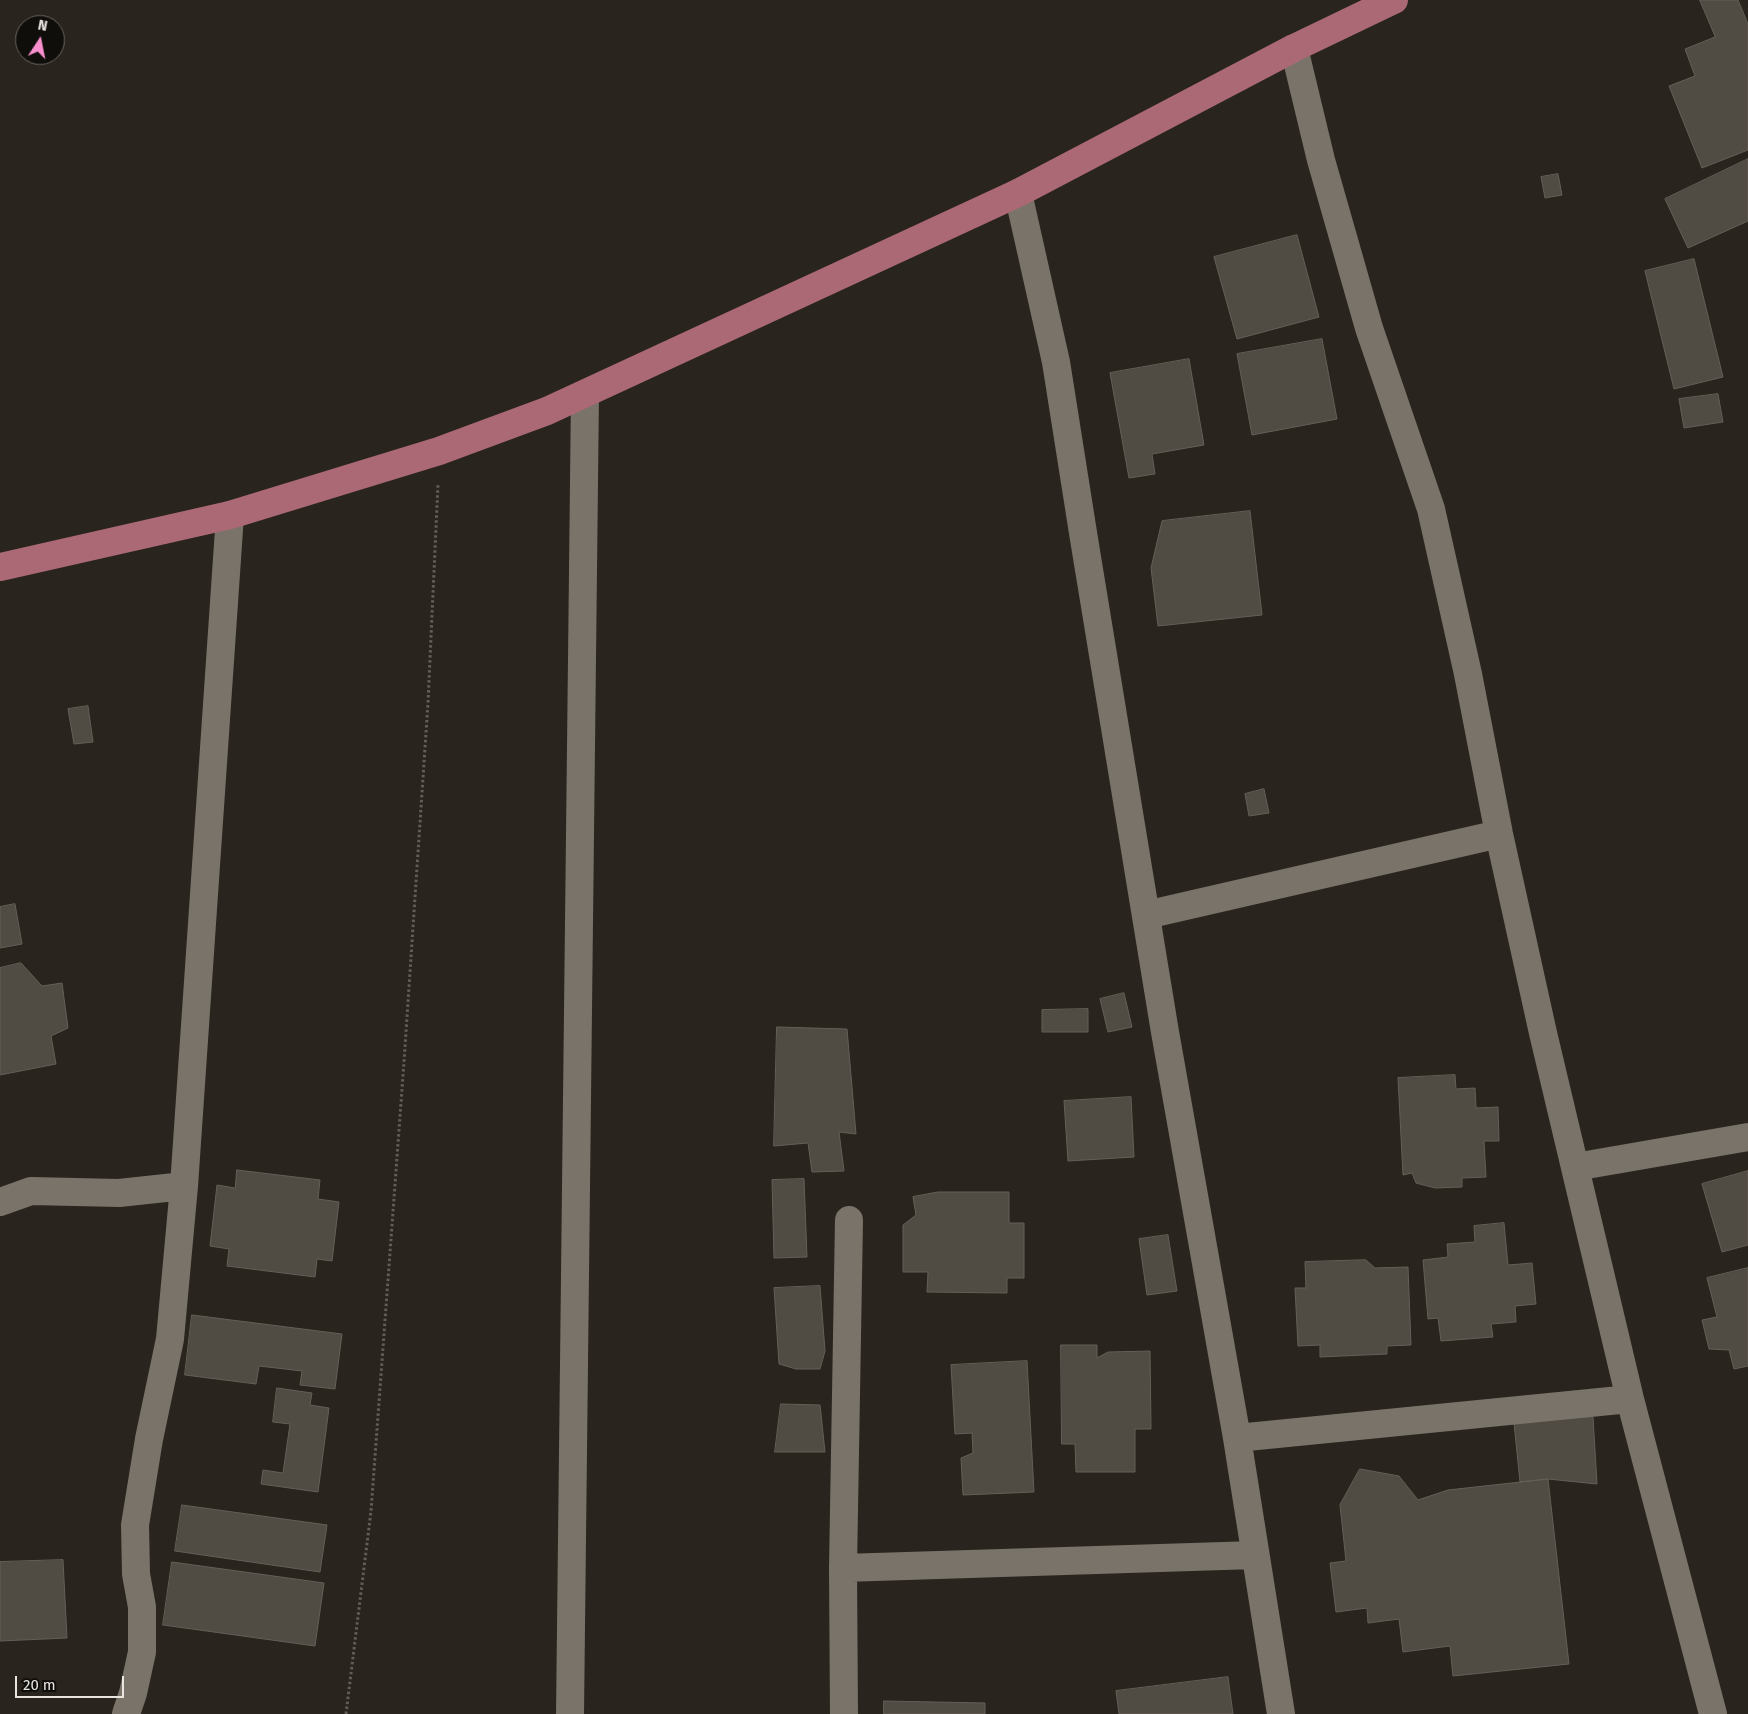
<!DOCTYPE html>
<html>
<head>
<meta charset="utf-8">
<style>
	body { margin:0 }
	#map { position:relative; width:1748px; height:1714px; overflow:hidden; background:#29241d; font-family:"Fira Sans",sans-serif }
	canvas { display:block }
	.north { position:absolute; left:15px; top:15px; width:50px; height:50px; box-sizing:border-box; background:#100e0b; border:1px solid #666460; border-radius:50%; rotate:11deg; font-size:14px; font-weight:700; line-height:20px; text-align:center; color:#e8e4e0 }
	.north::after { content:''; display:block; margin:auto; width:18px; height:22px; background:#f790cd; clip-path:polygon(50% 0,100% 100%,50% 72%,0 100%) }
	.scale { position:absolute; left:15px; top:1676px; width:109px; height:22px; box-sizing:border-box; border:2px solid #e8e4e0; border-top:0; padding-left:6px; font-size:15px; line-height:18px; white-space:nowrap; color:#e8e4e0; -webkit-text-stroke:4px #100e0b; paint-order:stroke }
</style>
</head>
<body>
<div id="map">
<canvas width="1748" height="1714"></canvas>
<div class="north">N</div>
<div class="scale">20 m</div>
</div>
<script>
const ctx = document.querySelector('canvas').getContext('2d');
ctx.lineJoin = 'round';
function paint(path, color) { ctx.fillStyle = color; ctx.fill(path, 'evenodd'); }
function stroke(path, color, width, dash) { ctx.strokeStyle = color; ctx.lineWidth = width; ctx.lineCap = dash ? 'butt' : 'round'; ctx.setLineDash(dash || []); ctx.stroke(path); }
const building = new Path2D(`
	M1700,0h38l10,24v126l-46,18 -33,-82 26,-10 -10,-27 30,-12z
	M1748,159v62l-60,27 -23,-49z
	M1558,174l4,21 -17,3 -4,-21z
	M1297,235l22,82 -82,22 -23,-82z
	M1694,259l29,118 -49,12 -29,-118z
	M1322,339l15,80 -85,16 -15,-81z
	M1189,359l15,86 -52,9 3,20 -26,4 -19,-105z
	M1718,394l5,28 -39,6 -5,-29z
	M1250,511l12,104 -104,11 -7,-58 11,-47z
	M88,706l5,36 -19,2 -6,-35z
	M1264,789l5,24 -20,3 -4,-22z
	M15,904l7,40 -22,4v-41z
	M21,963l21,23 20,-3 6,45 -17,8 5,28 -56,11v-107z
	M1124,993l8,34 -24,5 -8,-33z
	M1088,1009v23h-46v-22z
	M777,1027l70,2 9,105 -17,-2 5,39 -32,1 -4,-29 -34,3z
	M1455,1075l1,14 19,-1 1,20 22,-1 1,34h-15l2,36 -24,1v9l-27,1 -19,-5 -4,-10 -9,2 -5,-97z
	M1131,1097l3,60 -66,4 -4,-60z
	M237,1170l83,10 -2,19 21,3 -7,59 -15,-2 -2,18 -88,-11 2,-17 -19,-3 7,-61 18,3z
	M1748,1171v74l-26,7 -20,-68z
	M804,1179l3,78 -33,1 -2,-78z
	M938,1192h71v31h15v55h-17v15l-80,-1 1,-20h-25v-47l13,-10 -3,-18z
	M1504,1223l4,42 24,-2 4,41 -21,2 1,16 -25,2 2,13 -52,4 -3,-23 -10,1 -5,-59 25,-3 -1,-13 28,-2 -1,-16z
	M1168,1235l9,56 -30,4 -8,-56z
	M1366,1260l9,8 33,-1 3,78 -24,1v8l-67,3v-12l-22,1 -3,-58h11l-1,-26z
	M1748,1268v98l-14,3 -5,-19 -20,-1 -7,-29 15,-3 -10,-39z
	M820,1286l5,65 -5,18h-24l-17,-5 -5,-76z
	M192,1315l150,19 -7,55 -35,-4 2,-14 -43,-5 -3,18 -71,-9z
	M1061,1345h36v13l11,-6 42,-1 1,78h-16v43h-59l-1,-28h-13z
	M1027,1361l7,131 -71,3 -2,-37 12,-5 -1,-20 -17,1 -4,-69z
	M277,1388l35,5 -2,12 19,3 -11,84 -57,-8 2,-14 20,3 7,-49 -17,-2z
	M781,1404l39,1 5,47h-50z
	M1593,1417l4,67 -49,-5 -28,3 -6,-59z
	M1360,1469l39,7 19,24 30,-10 100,-11 21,185 -116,12 -3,-30 -47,6 -4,-33 -31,4 -1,-15 -31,4 -6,-49 16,-2 -6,-56z
	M182,1505l145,20 -7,47 -145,-21z
	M63,1560l4,78 -67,3v-79z
	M172,1562l152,21 -9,63 -152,-21z
	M1228,1677l5,37h-114l-3,-23z
	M884,1701l101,2v11h-101z`);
const path = new Path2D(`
	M346,1714l25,-203 33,-449 24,-359 10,-219`);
const minor = new Path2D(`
	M1294,48l27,112 48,168 62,181 37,165 31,160 44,199 87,366 83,315
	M1018,193l38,169 28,177 81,493 72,406 44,276
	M1146,915l353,-81
	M1575,1167l173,-30
	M0,1202l31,-11 88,2 65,-7
	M1237,1438l393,-39
	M843,1568l412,-13
	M126,1714l7,-21 9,-41v-45l-6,-33 -1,-49 14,-86 21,-100 14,-153 46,-671
	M570,1714l15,-1320
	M844,1714l-1,-146 6,-348`);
const major = new Path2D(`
	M0,567l230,-52 209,-64 108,-40 471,-218 276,-145 100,-48`);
paint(building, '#504b43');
stroke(building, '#655f57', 1);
stroke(path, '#625e58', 3, [2.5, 2.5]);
stroke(minor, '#79736a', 28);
stroke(major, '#aa6975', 28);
</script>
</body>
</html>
